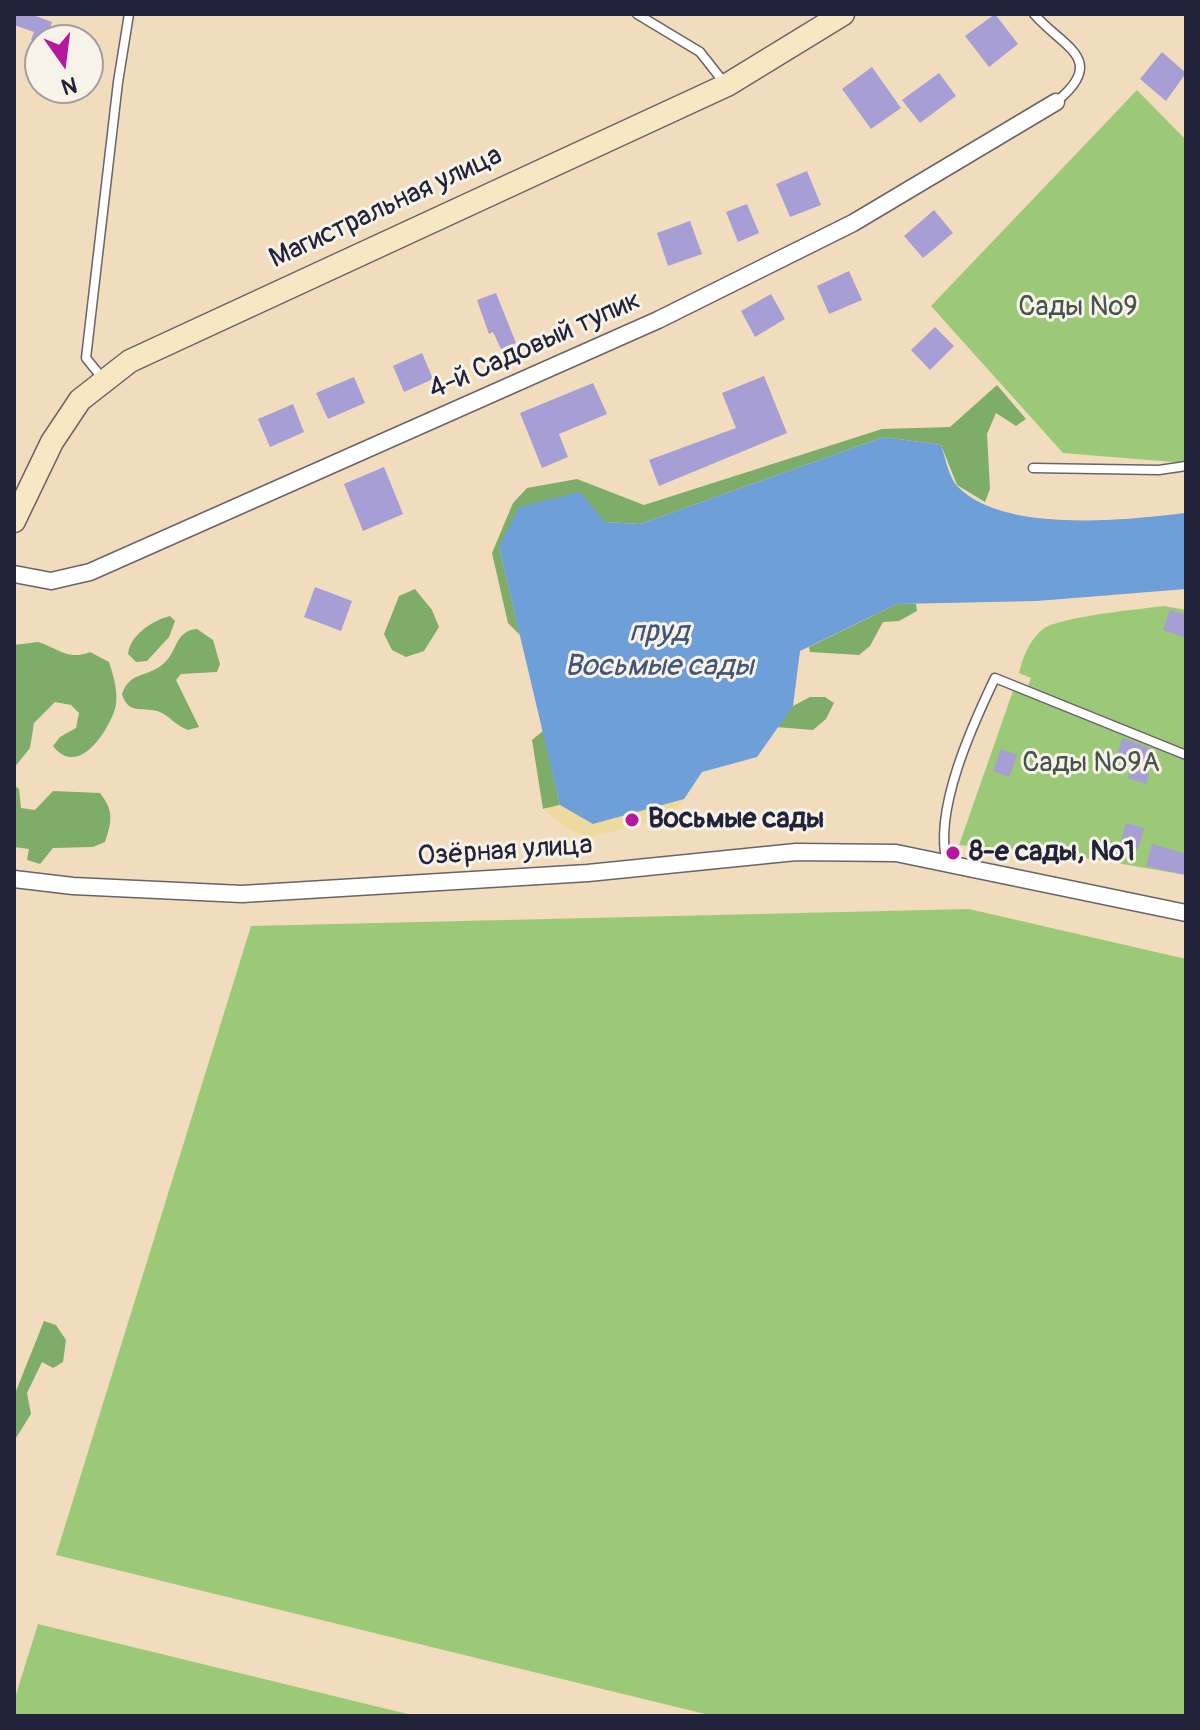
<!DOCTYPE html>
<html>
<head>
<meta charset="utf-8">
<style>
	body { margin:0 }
	#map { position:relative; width:1200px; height:1730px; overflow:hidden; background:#f1ddbd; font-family:Pangolin,sans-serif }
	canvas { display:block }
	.frame { position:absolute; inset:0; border:16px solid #22223b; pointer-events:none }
	.north { position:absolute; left:24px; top:24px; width:80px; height:80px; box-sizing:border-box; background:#f7f3e8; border:2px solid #a29fa3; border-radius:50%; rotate:166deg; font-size:22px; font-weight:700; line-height:32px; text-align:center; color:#22223b }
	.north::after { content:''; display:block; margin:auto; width:28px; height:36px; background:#b5179e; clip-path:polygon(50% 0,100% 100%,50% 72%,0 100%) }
</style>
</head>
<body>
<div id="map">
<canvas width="1200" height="1730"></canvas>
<div class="frame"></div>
<div class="north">N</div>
</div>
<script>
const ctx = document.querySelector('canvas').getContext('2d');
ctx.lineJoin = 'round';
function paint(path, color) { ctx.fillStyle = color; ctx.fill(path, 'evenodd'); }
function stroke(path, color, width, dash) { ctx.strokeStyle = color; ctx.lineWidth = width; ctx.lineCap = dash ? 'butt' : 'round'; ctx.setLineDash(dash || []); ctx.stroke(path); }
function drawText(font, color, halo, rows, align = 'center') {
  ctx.font = font + ' Pangolin,sans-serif'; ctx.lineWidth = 6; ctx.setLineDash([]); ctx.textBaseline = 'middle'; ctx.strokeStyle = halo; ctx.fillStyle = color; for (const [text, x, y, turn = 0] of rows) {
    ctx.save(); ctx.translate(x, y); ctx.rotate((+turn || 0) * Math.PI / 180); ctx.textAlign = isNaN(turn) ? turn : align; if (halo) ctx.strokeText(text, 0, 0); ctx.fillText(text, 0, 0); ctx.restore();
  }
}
const green = new Path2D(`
	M1137,90l49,50v323l-123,-10 -132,-147z
	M1164,606l22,4v265l-93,-16 -134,-14 54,-154 12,3 6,-16 -12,-5c4,-16 10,-32 23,-43 14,-13 99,-21 122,-24z
	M969,909l217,50v757h-473l-657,-161 195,-629z
	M38,1624l378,92h-402v-15z`);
const forest = new Path2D(`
	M997,385l29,34 -10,7 -20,-13 -9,21 3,55 -5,13 -28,-17 -16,-40 -57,-8 -244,87 -35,-2 -106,25 21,88 -12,-12 -16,-70 21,-50 14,-15 50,-9 67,26 238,-76 68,-2z
	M415,589l17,21 7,17 -15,24 -18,6 -14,-7 -8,-16 15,-38z
	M897,604h19l1,7 -18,10 -16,1 -13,24 -11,9 -49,-3 -1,-5z
	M170,616l5,5 -6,16 -22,24 -11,1 -8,-8c2,-19 25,-34 42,-38z
	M197,629l16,11 7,24 -3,8 -36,2 -5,6 23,47 -11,3c-11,-4 -18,-13 -28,-18 -15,-6 -32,4 -38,-18 8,-23 25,-16 41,-30 15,-12 11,-33 34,-35z
	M38,642c20,6 30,19 52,10l19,10c5,15 11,36 5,50 -9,24 -37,65 -61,34l7,-9 16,-9 3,-15 -8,-8 -16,-3 -21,21 -4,25 -16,20v-123z
	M810,697h15l9,6 -8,16 -13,11 -37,-3 17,-21z
	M543,731l17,74 -17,4 -11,-69z
	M14,785l5,4 2,19 14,2 18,-19 47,2c14,18 12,28 5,49l-12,5 -40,1 -13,16 -13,-4 2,-11 -15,-2z
	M44,1321l12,4 10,15 -3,22 -10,6 -11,-6 -15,31 4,21 -17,27v-45z`);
const sand = new Path2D(`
	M684,799l-12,17 -84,22 -22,-10 -23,-19 17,-4 33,19z`);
const water = new Path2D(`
	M884,437l57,8c4,12 8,32 16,41 46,48 168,34 229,27v76l-149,12 -140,3 -97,47 -7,55 -36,51 -55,15 -18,27 -91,25 -33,-19 -61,-258 20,-40 61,-15 25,30 35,2z`);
const building = new Path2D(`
	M14,14h16l22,8 -6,18h-15l3,-8 -20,-7z
	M995,14l23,30 -29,23 -24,-31z
	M1162,52l24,21 -20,28 -26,-22z
	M872,67l29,41 -30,21 -29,-40z
	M939,73l17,23 -36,27 -18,-23z
	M807,171l14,34 -31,12 -14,-33z
	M747,204l12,29 -21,9 -12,-30z
	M934,210l19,23 -30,25 -19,-22z
	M690,221l12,33 -34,12 -11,-33z
	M849,271l13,29 -33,14 -12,-28z
	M496,293l20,50 -15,6 -8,-17 -4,2 -12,-34z
	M771,294l14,25 -30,18 -14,-26z
	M935,327l19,19 -24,24 -19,-20z
	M422,353l11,26 -29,13 -11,-26z
	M764,376l23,57 -128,53 -10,-26 87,-32 -14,-35z
	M354,377l11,26 -37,16 -12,-26z
	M593,383l14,31 -48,20 9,23 -26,11 -22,-55z
	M293,404l11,28 -34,15 -12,-28z
	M384,467l19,47 -40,17 -19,-47z
	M315,587l37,14 -11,30 -37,-14z
	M1170,610l16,5v23l-23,-8z
	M1123,738l31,12 -8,34 -18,-6 7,-19 -18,-7z
	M1001,749l16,6 -8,22 -16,-6z
	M1126,823l18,5 -6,21 -18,-5z
	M1152,844l34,10v21l-40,-9z`);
const lane = new Path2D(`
	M637,14l63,38 26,33
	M1034,14c28,33 75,45 22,88
	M103,379l-17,-21 32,-276 11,-68
	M1033,468l126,2 27,-4
	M947,863c-14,-52 25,-137 48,-185l191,77`);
const street = new Path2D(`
	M14,574l37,7 39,-9 568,-252 195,-97 203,-121
	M14,879l59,7 169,8 346,-21 208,-21 100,1 290,60`);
const secondary = new Path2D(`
	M14,521l38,-79 28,-42 50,-39 597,-276 116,-71`);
const markers = [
	[632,820,8,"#b5179e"],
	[953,853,8,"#b5179e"]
];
const streetNames = [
	["Магистральная улица",386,208,-25],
	["4-й Садовый тупик",535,346,-24],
	["Озёрная улица",505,852,-4]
];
const parkNames = [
	["Сады №9",1078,308],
	["Сады №9А",1091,764]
];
const poiNames = [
	["Восьмые сады",648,820],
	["8-е сады, №1",969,853]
];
const waterNames = [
	["пруд",659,633],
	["Восьмые сады",659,667]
];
paint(green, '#9cc977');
paint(forest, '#7dad68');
paint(sand, '#eeda9e');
paint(water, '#6f9fd9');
paint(building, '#a69ed4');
stroke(lane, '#6a6368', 11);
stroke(street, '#6a6368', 19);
stroke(secondary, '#6a6368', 25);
stroke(lane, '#fff', 8);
stroke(street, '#fff', 16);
stroke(secondary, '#f7e8c3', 22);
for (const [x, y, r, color] of markers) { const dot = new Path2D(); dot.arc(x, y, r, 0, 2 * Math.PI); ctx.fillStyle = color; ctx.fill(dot); stroke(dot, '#f7f3e8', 3); }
drawText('28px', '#22223b', '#f7f3e8', streetNames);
drawText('28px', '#47544d', '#f7f3e8', parkNames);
drawText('bold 28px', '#22223b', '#f7f3e8', poiNames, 'left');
drawText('italic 30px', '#41547a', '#f7f3e8', waterNames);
</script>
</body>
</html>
